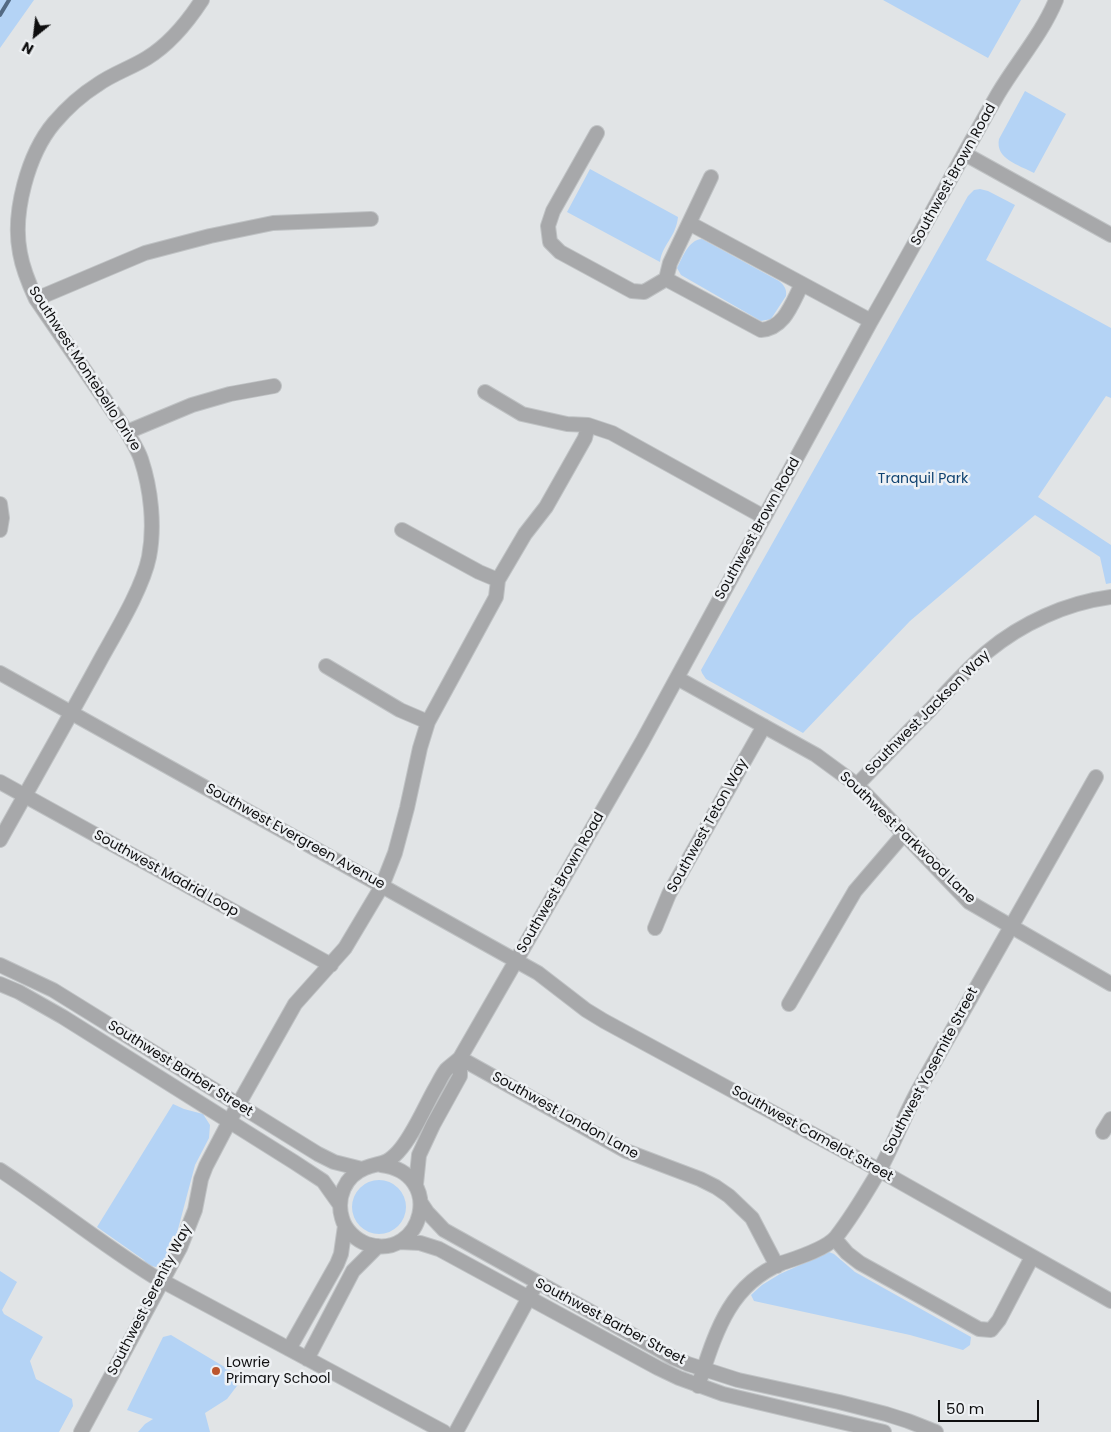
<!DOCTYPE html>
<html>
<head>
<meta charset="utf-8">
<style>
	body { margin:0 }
	#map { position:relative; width:1111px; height:1432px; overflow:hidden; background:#e1e4e6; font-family:Poppins,sans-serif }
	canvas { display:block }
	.north { position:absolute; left:10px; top:10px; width:50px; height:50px; -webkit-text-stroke:4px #eef1f4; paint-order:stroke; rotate:209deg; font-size:14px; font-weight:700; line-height:20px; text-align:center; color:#0e0e0f }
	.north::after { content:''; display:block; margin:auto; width:18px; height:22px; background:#0e0e0f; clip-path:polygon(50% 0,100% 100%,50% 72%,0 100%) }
	.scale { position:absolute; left:938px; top:1400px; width:101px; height:22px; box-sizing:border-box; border:2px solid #0e0e0f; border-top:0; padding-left:6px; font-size:15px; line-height:18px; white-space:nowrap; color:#0e0e0f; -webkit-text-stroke:4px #eef1f4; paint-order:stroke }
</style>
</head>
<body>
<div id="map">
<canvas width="1111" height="1432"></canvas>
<div class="north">N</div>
<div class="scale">50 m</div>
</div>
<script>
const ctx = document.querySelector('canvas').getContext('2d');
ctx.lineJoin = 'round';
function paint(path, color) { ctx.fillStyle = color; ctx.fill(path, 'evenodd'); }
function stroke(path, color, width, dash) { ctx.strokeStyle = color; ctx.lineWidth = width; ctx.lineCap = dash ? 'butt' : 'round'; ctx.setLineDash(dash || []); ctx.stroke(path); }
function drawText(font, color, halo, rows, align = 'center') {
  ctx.font = font + ' Poppins,sans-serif'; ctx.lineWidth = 5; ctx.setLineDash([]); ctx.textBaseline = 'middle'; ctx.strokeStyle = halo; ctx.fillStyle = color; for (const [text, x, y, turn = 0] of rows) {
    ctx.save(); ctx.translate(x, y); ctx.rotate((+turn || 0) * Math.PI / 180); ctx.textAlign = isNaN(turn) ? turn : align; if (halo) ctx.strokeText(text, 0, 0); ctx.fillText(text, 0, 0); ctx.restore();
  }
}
const green = new Path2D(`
	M0,0h34l-34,48z
	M883,0h138l-33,58z
	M1025,91l41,23 -32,59c-15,-8 -39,-14 -35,-34z
	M590,169l88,48c-2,20 -16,28 -18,45l-93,-50z
	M980,189l8,2 27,14 -29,55 125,68v70l-5,-2 -68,101 73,48v38l-5,1 -6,-27 -65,-42 -125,106 -107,112 -97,-54 -4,-6 -1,-3 267,-474 6,-6z
	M702,239l77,42c5,4 8,8 7,15l-15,23 -10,2 -80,-46 -4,-7c6,-11 11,-28 25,-29z
	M173,1104l11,5 19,5 7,11 -1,13 -14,27 -18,68 -12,29 -9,5 -9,-2 -3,-5 -47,-33z
	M352 1207a27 27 0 1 1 54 0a27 27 0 1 1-54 0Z
	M829,1252l5,2 21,18 116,65 -1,8 -7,5 -53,-15 -156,-34 -3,-6 11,-10 18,-11z
	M0,1271l17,11 -15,28 2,4 39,23 -13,24 6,18 36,20 1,7 -14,26h-59z
	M171,1335l72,43 -16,21 -22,14 5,19h-72l7,-8 8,-5 -26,-9 36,-73z`);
const stream = new Path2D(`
	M0,15l9,-15`);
const minor = new Path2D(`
	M597,133l-44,78 -5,15 2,16 10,10 72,39 12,1 22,-13
	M965,154l146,81
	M689,223l182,98
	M666,279l95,51c24,-2 31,-27 41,-46
	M666,279l4,-16 41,-86
	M36,299l109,-46 65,-17 63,-13 98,-4
	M485,392l37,22 45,10 21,1 24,8 152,84
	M127,432l65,-27 38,-11 44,-8
	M0,504l2,14 -2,12
	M402,530l77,42 19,8
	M326,666l74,44 28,12
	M0,673l538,300 48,37 18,11 275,149 232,131
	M677,678l139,77 41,30 112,117 142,82
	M0,782l331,183
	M857,785c24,-25 49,-51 74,-76 18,-20 36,-40 56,-57 35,-29 79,-49 124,-55
	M0,840c34,-61 69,-122 102,-183 15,-27 41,-70 47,-100 6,-31 2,-68 -8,-98 -3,-9 -9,-18 -14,-27l-91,-133c-7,-15 -13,-29 -16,-46 -8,-40 8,-99 34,-130 12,-14 27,-28 43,-38 15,-11 34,-17 50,-27 23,-14 40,-35 55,-58
	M655,928l14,-34 95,-168
	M0,965l53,25 265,164 16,8 28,7
	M0,984l19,8 44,25 231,145 29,19 17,24
	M789,1004l66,-113 48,-56
	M460,1058l166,93 74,28 16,8 13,9 23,22 25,48
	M1103,1132l8,-13
	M381,1165c65,8 42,97 -14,79 -11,-4 -22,-14 -25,-26 -6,-20 3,-42 23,-50 15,-6 20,-2 33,-16 15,-16 27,-46 38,-65 3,-5 6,-12 10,-17 4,-4 10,-8 14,-12l182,-316 229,-421c43,-75 84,-152 127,-227 19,-32 44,-60 58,-94
	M0,1170c52,34 100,73 153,106l291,156
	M416,1184l3,-29 14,-30 27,-49v-18
	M421,1203l6,9 17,18 228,127 16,7 50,16 101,22 47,12 22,7 28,11
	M835,1239l12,14 13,10 119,66 12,1 8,-10 33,-63
	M399,1242l21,1 19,6 219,119 21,10 44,16 161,38
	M289,1349l48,-85 4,-10 4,-28
	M307,1359l46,-88 25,-25
	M698,1386c17,-51 30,-101 84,-123 15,-5 44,-14 54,-26 16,-20 30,-44 43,-66 15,-27 25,-55 40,-82 58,-104 117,-208 177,-312
	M81,1432l99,-184 15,-38 6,-31 5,-13 32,-61 57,-101 50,-56 37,-62 13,-33 12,-45 13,-60 8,-26 68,-125 2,-17 27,-46 21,-27 39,-69 3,-13
	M456,1432l77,-142`);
const markers = [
	[216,1371,5,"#bc552d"]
];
const streetNames = [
	["Southwest Brown Road",954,175,-61],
	["Southwest Montebello Drive",84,369,57],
	["Southwest Brown Road",758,529,-61],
	["Southwest Jackson Way",928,713,-45],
	["Southwest Teton Way",708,826,-61],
	["Southwest Evergreen Avenue",295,837,29],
	["Southwest Parkwood Lane",907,838,44],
	["Southwest Madrid Loop",166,874,29],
	["Southwest Brown Road",561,883,-60],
	["Southwest Barber Street",180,1069,32],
	["Southwest Yosemite Street",931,1071,-62],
	["Southwest London Lane",565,1116,29],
	["Southwest Camelot Street",812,1134,29],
	["Southwest Serenity Way",150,1300,-63],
	["Southwest Barber Street",610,1322,28]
];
const parkNames = [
	["Tranquil Park",923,479]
];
const poiNames = [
	["Lowrie",226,1363],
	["Primary School",226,1379]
];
paint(green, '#b4d3f5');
stroke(stream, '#536a83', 4);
stroke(minor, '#bfc2c4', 16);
stroke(minor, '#a7a8aa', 14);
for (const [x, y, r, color] of markers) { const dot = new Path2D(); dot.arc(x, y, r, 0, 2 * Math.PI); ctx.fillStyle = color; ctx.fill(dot); stroke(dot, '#eef1f4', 2); }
drawText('14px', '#0e0e0f', '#eef1f4', streetNames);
drawText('14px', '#0f4270', '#eef1f4', parkNames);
drawText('14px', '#0e0e0f', '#eef1f4', poiNames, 'left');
</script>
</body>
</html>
